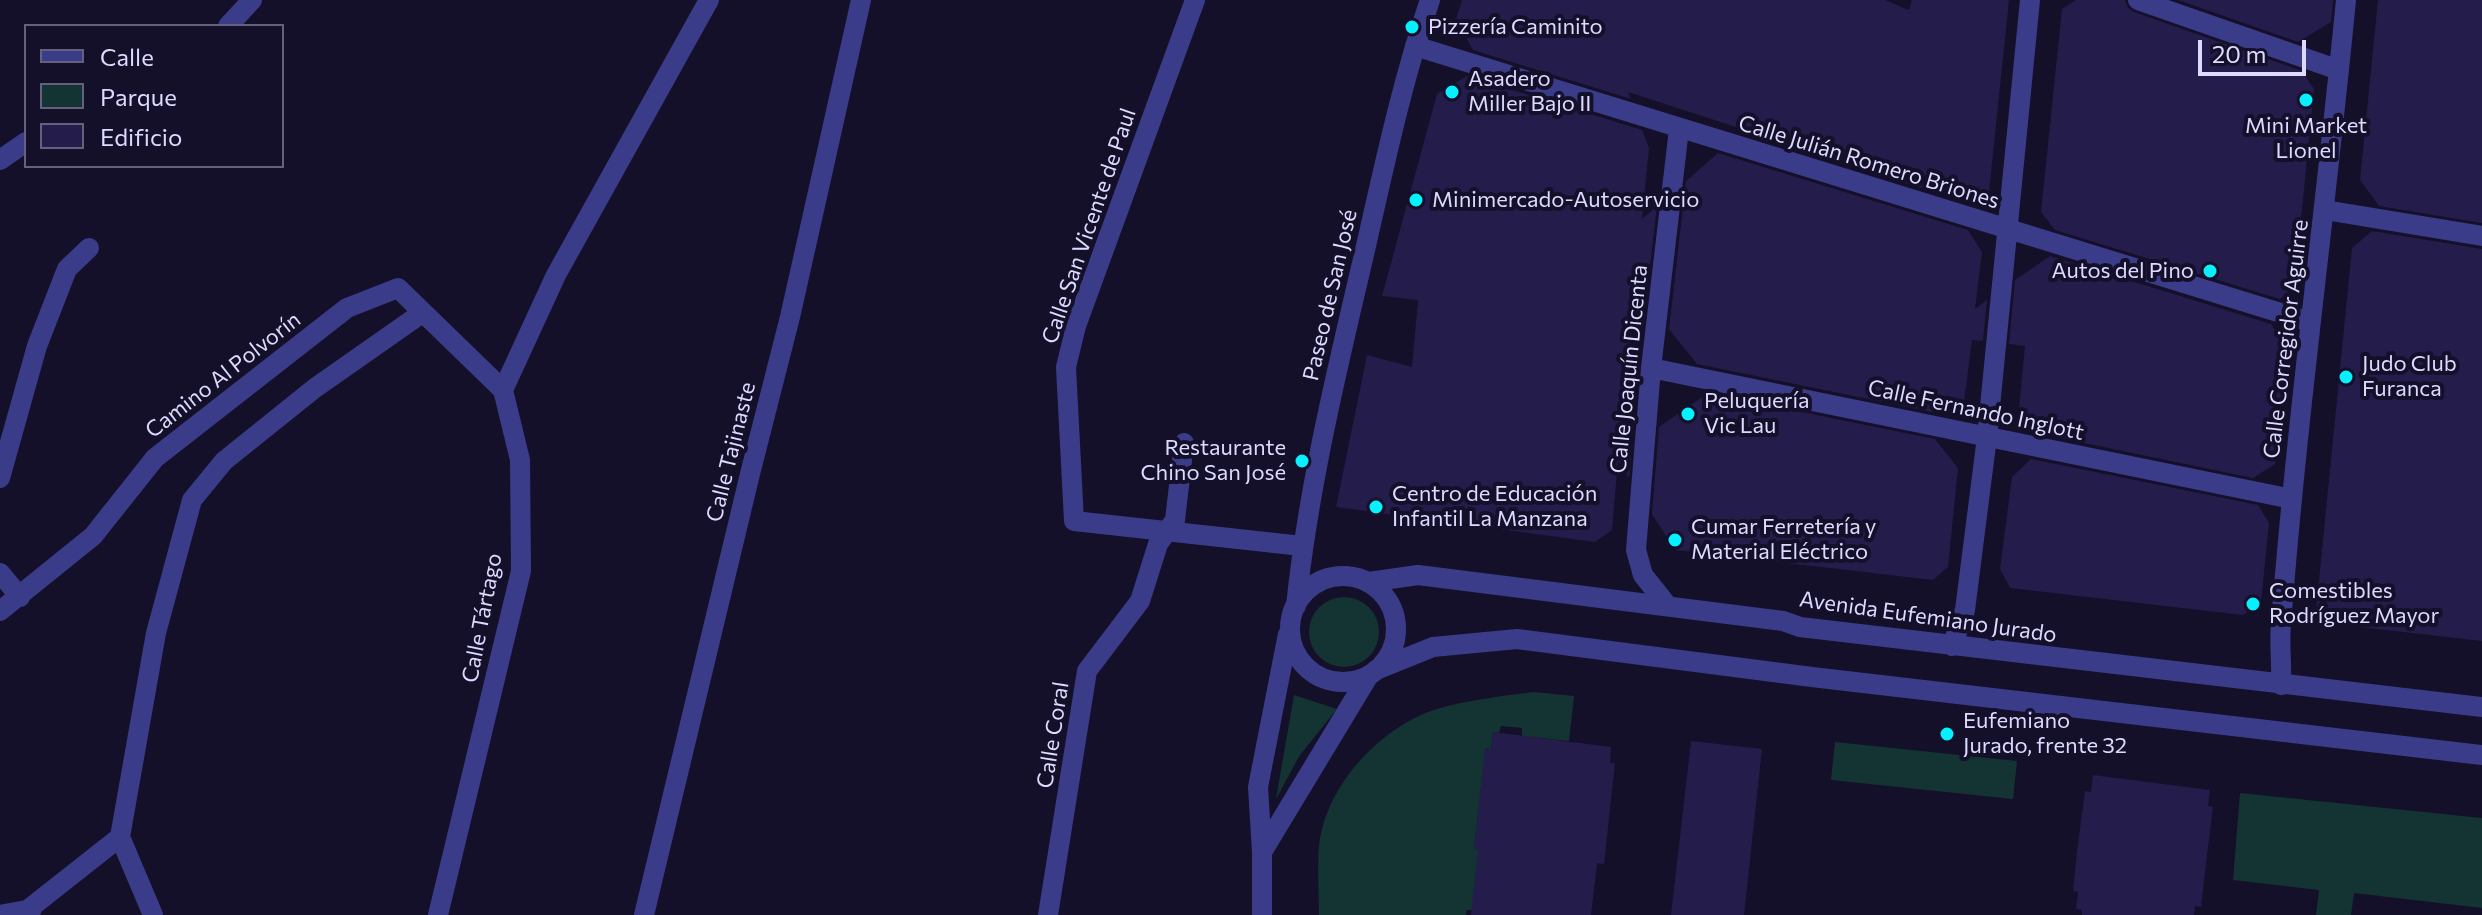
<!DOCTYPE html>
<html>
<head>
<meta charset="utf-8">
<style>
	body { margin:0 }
	#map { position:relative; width:2482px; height:915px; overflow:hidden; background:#14102a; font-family:Commissioner,sans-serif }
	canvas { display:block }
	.legend { position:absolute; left:24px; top:24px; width:260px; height:144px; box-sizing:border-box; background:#14102a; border:2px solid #64617f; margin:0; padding:10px 14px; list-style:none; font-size:24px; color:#dcdaff }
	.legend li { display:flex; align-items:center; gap:16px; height:40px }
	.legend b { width:40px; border:2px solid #64617f }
	.scale { position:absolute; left:2198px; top:40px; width:108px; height:36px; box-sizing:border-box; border:4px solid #dcdaff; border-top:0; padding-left:10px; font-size:24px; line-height:28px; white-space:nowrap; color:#dcdaff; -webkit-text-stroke:6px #14102a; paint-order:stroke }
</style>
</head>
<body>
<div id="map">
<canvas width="2482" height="915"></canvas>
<ul class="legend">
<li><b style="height:10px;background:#3b3c89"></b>Calle</li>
<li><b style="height:22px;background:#133432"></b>Parque</li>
<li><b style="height:22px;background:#241c4b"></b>Edificio</li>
</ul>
<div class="scale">20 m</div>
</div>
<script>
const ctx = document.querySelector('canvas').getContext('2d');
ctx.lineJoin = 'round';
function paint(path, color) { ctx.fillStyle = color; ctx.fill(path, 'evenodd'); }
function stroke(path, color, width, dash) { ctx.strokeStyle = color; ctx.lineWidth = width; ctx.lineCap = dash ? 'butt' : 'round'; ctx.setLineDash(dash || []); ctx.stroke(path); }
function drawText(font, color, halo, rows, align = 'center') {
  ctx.font = font + ' Commissioner,sans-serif'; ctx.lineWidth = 8; ctx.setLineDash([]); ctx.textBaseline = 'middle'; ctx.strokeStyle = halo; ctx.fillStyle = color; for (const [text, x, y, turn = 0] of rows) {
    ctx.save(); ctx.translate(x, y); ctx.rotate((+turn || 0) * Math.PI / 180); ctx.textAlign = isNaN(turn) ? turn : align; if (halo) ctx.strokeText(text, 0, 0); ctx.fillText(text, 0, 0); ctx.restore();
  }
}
const green = new Path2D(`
	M1309 632a35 35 0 1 1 70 0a35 35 0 1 1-70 0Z
	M1534,692l40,4 -5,45 -47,-5v-8l-21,-2 -2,7 -6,-1 -2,17 -5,-1 -12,101 5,1 -7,60h-5l-1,5h-147c0,-22 -2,-46 0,-68 6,-61 61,-120 118,-138 31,-9 65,-13 97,-17z
	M1294,695l43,14 -37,46 -24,44z
	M1835,742l182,19 -4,38 -182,-19z
	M2240,793l242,25v90l-128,-15 -3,22h-35l3,-25 -86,-10z`);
const building = new Path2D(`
	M1462,0h423l24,10 3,-10h97l-20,192 -13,13 -235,-72 4,-3 -117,-38 3,7 -158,-49 -17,-31z
	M2076,0h49l3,8 6,4 168,59 12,18 -20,200 -14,10 -225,-69 -14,-18 21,-203z
	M2178,0h155l-2,22 -33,20z
	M2378,0h104v223l-103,-17 -19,-26z
	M1467,76l175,54 7,18 -7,71 15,-13 -11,94 -10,-12 -17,167 13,-9 -3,32 -11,-18 -6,70 -17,12 -259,-35 31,-152 45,12 6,-67 -36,-4 55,-202z
	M1718,153l250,77 14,22 -7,57 12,-9 -4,41 -11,-1 -8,62 -22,12 -245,-50 -28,-35 17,-148z
	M2372,231l110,18v392l-157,-18 -9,-12 36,-363z
	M2050,256l221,68 16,25 -12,115 -22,14 -217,-45 -17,-24 6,-63 -16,-2 6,-64z
	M1708,393l227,46 23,29 -10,99 -15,13 -258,-30 -23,-36 7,-87z
	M2031,459l227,46 11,18 -8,79 -18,13 -233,-27 -10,-19 12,-92z
	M1493,732l118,15 -1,16h5l-11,101 -7,-1 -6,52h-120l7,-65 -4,-1 11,-101 6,1z
	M1691,741l71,8 -18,166h-73z
	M2093,775l117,15 -2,16 5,1 -5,40 -7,60 -6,-1 -1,9h-112v-5l-6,-1 2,-17 -5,-1 4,-40 8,-60 6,1z`);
const minor = new Path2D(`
	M1195,0l-119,326 -10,41 8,154 228,25
	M2138,0l201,70
	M228,26l24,-26
	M1415,46l895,276
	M0,160l26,-18
	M2325,210l157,26
	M1651,368l641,131
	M503,390l53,-115 153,-275
	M0,478l37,-132 30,-77 22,-21
	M0,573l20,24
	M1290 629a53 53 0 1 1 106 0a53 53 0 1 1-106 0Z
	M1369,582l49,-7 365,46 17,6 682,80
	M1667,605l-24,-30 -7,-25 15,-182 28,-239
	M1296,606c12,-117 40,-232 67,-347 20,-87 38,-175 67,-259
	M0,611l93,-75 62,-78 192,-150 51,-20 105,102 17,70 1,111 -83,344
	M1952,646l13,-36 22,-173 43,-437
	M1376,670l57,-23 84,-8 295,38 670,78
	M2281,685c1,-21 -2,-41 0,-61 16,-209 45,-416 65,-624
	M120,837l33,78
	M1262,852l107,-177
	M0,915l32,-6
	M21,915l99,-78 36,-204 36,-133 32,-39 91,-73 107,-75
	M644,915l106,-441 40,-157 71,-317
	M1048,915l39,-244 53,-70 18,-57 17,-24 9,-77
	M1262,915v-63l-4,-65 30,-153`);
const markers = [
	[1412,27,8,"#06f1ff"],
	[1452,92,8,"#06f1ff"],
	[2306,100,8,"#06f1ff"],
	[1416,200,8,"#06f1ff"],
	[2210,271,8,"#06f1ff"],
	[2346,377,8,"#06f1ff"],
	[1688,414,8,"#06f1ff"],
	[1302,461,8,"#06f1ff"],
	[1376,507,8,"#06f1ff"],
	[1675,540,8,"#06f1ff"],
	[2253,604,8,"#06f1ff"],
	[1947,734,8,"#06f1ff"]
];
const poiNames = [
	["Pizzería Caminito",1428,27],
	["Asadero",1468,79],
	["Miller Bajo II",1468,104],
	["Mini Market",2306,126,"center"],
	["Lionel",2306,151,"center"],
	["Minimercado-Autoservicio",1432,200],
	["Autos del Pino",2194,271,"right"],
	["Judo Club",2362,364],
	["Furanca",2362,389],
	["Peluquería",1704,401],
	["Vic Lau",1704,426],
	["Restaurante",1286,448,"right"],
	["Chino San José",1286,473,"right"],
	["Centro de Educación",1392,494],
	["Infantil La Manzana",1392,519],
	["Cumar Ferretería y",1691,527],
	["Material Eléctrico",1691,552],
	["Comestibles",2269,591],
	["Rodríguez Mayor",2269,616],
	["Eufemiano",1963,721],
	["Jurado, frente 32",1963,746]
];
const streetNames = [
	["Calle Julián Romero Briones",1869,162,17],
	["Calle San Vicente de Paul",1089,226,-71],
	["Paseo de San José",1330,295,-77],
	["Calle Corregidor Aguirre",2286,339,-83],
	["Calle Joaquín Dicenta",1629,369,-84],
	["Camino Al Polvorín",223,375,-38],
	["Calle Fernando Inglott",1976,410,12],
	["Calle Tajinaste",731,452,-76],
	["Avenida Eufemiano Jurado",1928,617,8],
	["Calle Tártago",482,618,-79],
	["Calle Coral",1053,735,-81]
];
paint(green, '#133432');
paint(building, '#241c4b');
stroke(minor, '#3b3c89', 20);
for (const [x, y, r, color] of markers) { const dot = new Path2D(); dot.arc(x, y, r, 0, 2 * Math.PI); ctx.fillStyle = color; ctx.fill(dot); stroke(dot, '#14102a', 3); }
drawText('22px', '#dcdaff', '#14102a', poiNames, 'left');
drawText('22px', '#dcdaff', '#14102a', streetNames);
</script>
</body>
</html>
